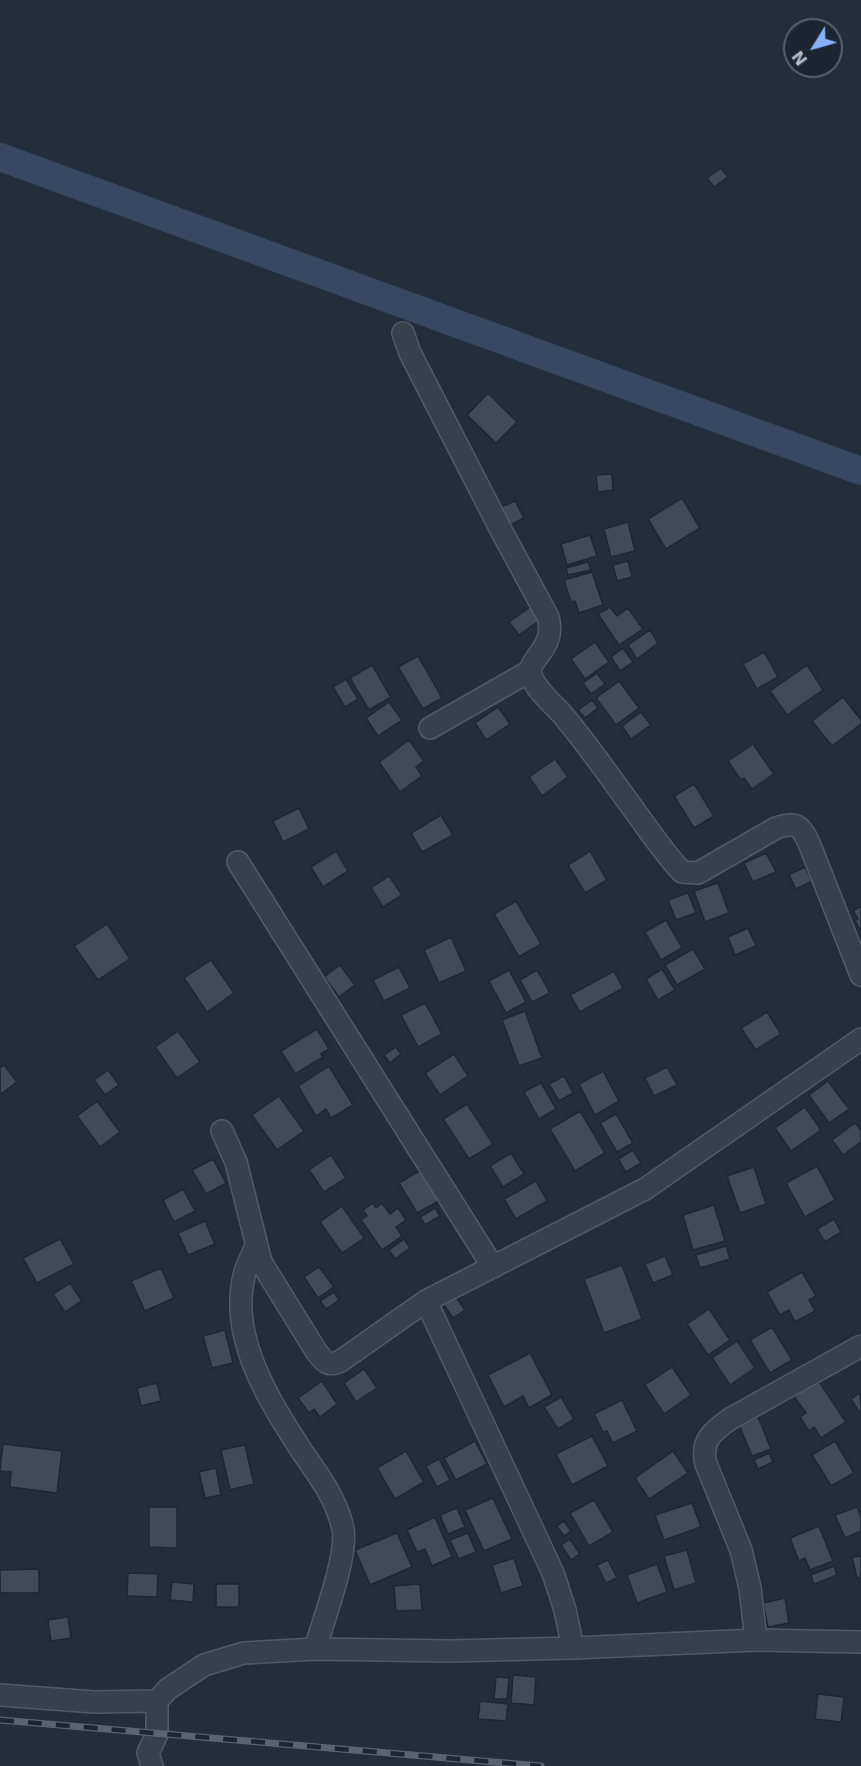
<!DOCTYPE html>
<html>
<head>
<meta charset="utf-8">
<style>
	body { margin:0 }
	#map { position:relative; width:861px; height:1766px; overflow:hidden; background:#232d3c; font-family:"DejaVu Sans",sans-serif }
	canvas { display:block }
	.north { position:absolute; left:783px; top:18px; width:60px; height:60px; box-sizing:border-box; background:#1c2531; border:2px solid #58616d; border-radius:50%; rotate:233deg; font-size:16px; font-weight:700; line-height:24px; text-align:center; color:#b3bac8 }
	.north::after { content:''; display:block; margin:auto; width:21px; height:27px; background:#88b1f7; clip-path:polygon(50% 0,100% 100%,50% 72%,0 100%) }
</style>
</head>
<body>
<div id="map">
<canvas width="861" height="1766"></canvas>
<div class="north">N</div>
</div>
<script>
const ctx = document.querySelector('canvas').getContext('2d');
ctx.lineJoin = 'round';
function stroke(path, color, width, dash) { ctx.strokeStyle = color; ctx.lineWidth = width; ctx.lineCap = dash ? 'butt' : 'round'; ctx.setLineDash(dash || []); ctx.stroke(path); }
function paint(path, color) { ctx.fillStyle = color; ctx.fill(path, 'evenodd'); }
const canal = new Path2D(`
	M0,157l861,314`);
const building = new Path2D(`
	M721,168l7,9 -14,10 -7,-9z
	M488,393l29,29 -21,21 -29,-28z
	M612,474l1,16 -15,2 -2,-17z
	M682,498l18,30 -34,21 -18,-30z
	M515,501l9,17 -16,8 -9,-18z
	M628,522l7,29 -24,6 -7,-28z
	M590,535l7,21 -30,9 -6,-21z
	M628,561l4,16 -15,4 -4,-16z
	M588,562l3,8 -23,5 -2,-7z
	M592,572l11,33 -24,8 -4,-12 -4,1 -7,-22z
	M530,607l10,13 -21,15 -10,-13z
	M610,607l7,9 11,-8 15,21 -24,16 -21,-31z
	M650,630l8,13 -21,16 -9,-14z
	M595,642l14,20 -24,17 -14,-20z
	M623,648l10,14 -13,9 -9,-14z
	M764,652l14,25 -21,12 -14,-25z
	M418,656l24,42 -19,11 -25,-42z
	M372,665l19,32 -22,13 -19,-32z
	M807,665l16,25 -36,25 -17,-24z
	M597,673l8,11 -14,10 -8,-11z
	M346,679l12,20 -13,8 -12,-20z
	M619,681l20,27 -23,17 -20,-27z
	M843,697l18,23v4l-29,22 -20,-25z
	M592,700l6,8 -13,10 -7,-8z
	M389,702l13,18 -24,16 -12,-18z
	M498,707l12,17 -24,16 -11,-17z
	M641,712l10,13 -20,14 -9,-13z
	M409,740l15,21 -8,6 6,9 -22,16 -21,-30z
	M753,744l21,30 -22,15 -8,-11 -3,2 -13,-19z
	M555,759l13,18 -26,19 -13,-19z
	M694,784l20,32 -20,12 -20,-32z
	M299,808l10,21 -26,13 -10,-21z
	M441,815l12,20 -31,17 -11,-19z
	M336,851l12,20 -25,16 -12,-20z
	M590,851l17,29 -22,13 -17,-28z
	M766,853l10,19 -23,10 -9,-19z
	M805,867l7,14 -16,8 -7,-14z
	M389,876l13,19 -19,12 -12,-19z
	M718,883l11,30 -24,9 -11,-31z
	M688,893l8,20 -20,7 -8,-20z
	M516,901l25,43 -22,13 -25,-43z
	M861,906v25l-6,-10 3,-2 -5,-8z
	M666,920l16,28 -21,12 -16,-28z
	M107,924l23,35 -32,21 -24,-34z
	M748,928l8,18 -21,9 -7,-18z
	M451,937l15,34 -27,12 -15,-33z
	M693,949l12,20 -28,16 -12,-20z
	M211,960l23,33 -27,19 -23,-34z
	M340,965l15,20 -16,12 -15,-20z
	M399,967l11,21 -26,13 -11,-21z
	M662,969l13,21 -17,10 -12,-21z
	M509,970l17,32 -20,11 -17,-32z
	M537,970l13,23 -18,9 -12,-22z
	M614,971l9,17 -43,24 -10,-17z
	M425,1003l17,31 -24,13 -17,-32z
	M525,1011l17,47 -23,8 -17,-46z
	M767,1012l14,22 -25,16 -15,-22z
	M317,1029l12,20 -8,5 2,3 -28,17 -14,-23z
	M178,1031l22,31 -23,16 -22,-31z
	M396,1047l5,7 -11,9 -6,-8z
	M454,1054l14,22 -28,19 -15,-22z
	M4,1065l13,17 -17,13v-27z
	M329,1066l24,39 -22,13 -5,-9 -10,7 -18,-30z
	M667,1067l10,18 -23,11 -9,-18z
	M108,1070l11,15 -14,10 -11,-15z
	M603,1071l16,30 -24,14 -16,-31z
	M564,1076l9,17 -14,8 -10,-17z
	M828,1081l21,28 -20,14 -20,-28z
	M541,1083l15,26 -17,10 -15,-27z
	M279,1096l25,35 -27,19 -25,-35z
	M97,1101l23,31 -20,15 -23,-31z
	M467,1104l26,40 -24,15 -26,-40z
	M805,1107l16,23 -30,21 -16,-23z
	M580,1111l25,42 -30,18 -25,-42z
	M616,1114l17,29 -16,9 -17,-29z
	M855,1123l6,7v12l-18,13 -11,-15z
	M633,1150l8,13 -15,9 -8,-13z
	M511,1153l13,21 -21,13 -13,-21z
	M331,1155l15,23 -22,14 -15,-22z
	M213,1159l13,24 -20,11 -14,-24z
	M817,1166l18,34 -30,17 -19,-34z
	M754,1167l12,37 -26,9 -13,-37z
	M421,1170l18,31 -22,12 -18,-30z
	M536,1181l11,20 -31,18 -12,-20z
	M183,1189l12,22 -21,11 -11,-22z
	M373,1203l3,5 6,-5 8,11 8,-6 8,12 -10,7 6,9 -20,14 -21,-30 6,-4 -4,-6z
	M714,1205l11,36 -32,9 -10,-35z
	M342,1206l22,32 -22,15 -22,-31z
	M435,1208l5,8 -15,9 -5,-8z
	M834,1219l7,13 -16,10 -8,-13z
	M205,1221l10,23 -27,11 -10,-22z
	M60,1239l14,25 -37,19 -14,-25z
	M404,1239l6,9 -15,11 -6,-9z
	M726,1246l4,13 -30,9 -4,-13z
	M665,1256l8,19 -20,8 -8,-19z
	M622,1265l20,54 -38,14 -20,-54z
	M319,1267l15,20 -16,11 -14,-21z
	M161,1268l13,30 -29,13 -14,-30z
	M802,1272l14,24 -7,4 6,11 -20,11 -6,-12 -9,5 -13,-23z
	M70,1283l12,18 -17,11 -12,-18z
	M334,1292l5,8 -13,9 -6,-8z
	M456,1297l9,13 -12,8 -9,-13z
	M709,1309l21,31 -22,15 -21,-31z
	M772,1327l20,33 -22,13 -20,-33z
	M225,1330l8,33 -21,5 -9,-32z
	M737,1341l18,27 -25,17 -18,-27z
	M530,1353l22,42 -23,13 -6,-12 -19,11 -16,-32z
	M672,1367l19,28 -27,19 -19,-29z
	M364,1369l13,19 -21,14 -12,-19z
	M818,1380l28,42 -25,16 -7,-11 -5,4 -9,-14 6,-4 -12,-17z
	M322,1381l15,23 -17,13 -6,-8 -5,4 -11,-15z
	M157,1383l4,18 -20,5 -4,-18z
	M860,1393l1,17 -2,2 -8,-13z
	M561,1397l13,22 -16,10 -14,-22z
	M622,1400l15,31 -24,12 -6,-12 -4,1 -9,-18z
	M758,1417l13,32 -19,7 -13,-31z
	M592,1436l16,30 -36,19 -16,-31z
	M475,1441l12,23 -31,16 -12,-22z
	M835,1441l19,32 -23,13 -19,-31z
	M3,1444l59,7 -5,42 -47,-6 1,-15 -11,-1z
	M245,1445l9,39 -24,6 -9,-40z
	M406,1451l18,31 -29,17 -18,-31z
	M673,1451l15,22 -39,26 -14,-21z
	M769,1453l4,9 -15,7 -4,-9z
	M439,1459l11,21 -13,7 -11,-21z
	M216,1468l5,27 -16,3 -6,-26z
	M493,1498l19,41 -28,12 -19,-41z
	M594,1500l19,32 -24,14 -19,-33z
	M692,1503l9,24 -37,13 -9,-25z
	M149,1507h28v41l-28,-1z
	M857,1507l4,10v14l-16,7 -10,-23z
	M457,1508l8,19 -17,7 -8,-19z
	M435,1517l17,40 -20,9 -7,-17 -8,3 -10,-22z
	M564,1521l7,10 -7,5 -7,-10z
	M819,1526l14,35 -23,9 -5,-12 -6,3 -9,-23z
	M397,1533l15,34 -42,18 -15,-35z
	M468,1533l8,19 -17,7 -9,-19z
	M570,1539l10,15 -9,6 -10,-15z
	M687,1550l9,33 -22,7 -10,-34z
	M861,1556v21l-4,1 -5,-21z
	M514,1558l9,28 -22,7 -9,-28z
	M608,1560l9,18 -11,5 -9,-18z
	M657,1564l10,28 -30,11 -10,-28z
	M834,1566l3,9 -23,9 -3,-9z
	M39,1569v24h-39v-23z
	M128,1573l30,1 -1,23 -30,-1z
	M172,1582l22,2 -1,18 -23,-2z
	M216,1584h23v23h-23z
	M420,1584l2,26 -26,1 -2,-25z
	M785,1598l4,25 -21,4 -5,-24z
	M68,1617l3,21 -20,3 -3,-21z
	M513,1675l23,2 -2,28 -23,-2z
	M496,1677l13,1 -2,21h-13z
	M818,1694l26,3 -3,25 -26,-3z
	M480,1701l28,3 -2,17 -28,-2z`);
const street = new Path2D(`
	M403,333l7,20 92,179 46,85c9,32 -22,42 -17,58 4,14 21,28 31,39 27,32 50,66 75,100 14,19 28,40 45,58l16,1 78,-45c19,-7 25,-3 33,15l52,132
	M430,728l100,-57
	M238,862l255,405
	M222,1131l14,31 25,100 55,89c8,11 13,17 26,9l84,-59 219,-112 216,-150
	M256,1246c-4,10 -10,20 -12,30 -15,63 26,126 59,177 17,24 34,47 40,76 5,27 -20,92 -28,120
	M426,1301l127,272 12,37 8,38
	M756,1640l-6,-52 -9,-38 -35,-86c-6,-23 7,-33 24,-45l131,-73
	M0,1695l94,7 63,-1
	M152,1766l-4,-13 9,-19v-33l11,-12 36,-24 40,-12 71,-4 135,2 123,-3 183,-8 105,2`);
const rail = new Path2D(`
	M0,1720l541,46`);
stroke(canal, '#374863', 28);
paint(building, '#3f4b5b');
stroke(building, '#1e2733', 1.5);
stroke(street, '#525a67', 24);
stroke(street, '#37404c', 21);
stroke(rail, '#596373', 7);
stroke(rail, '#1c2531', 4.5, [14]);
</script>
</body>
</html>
